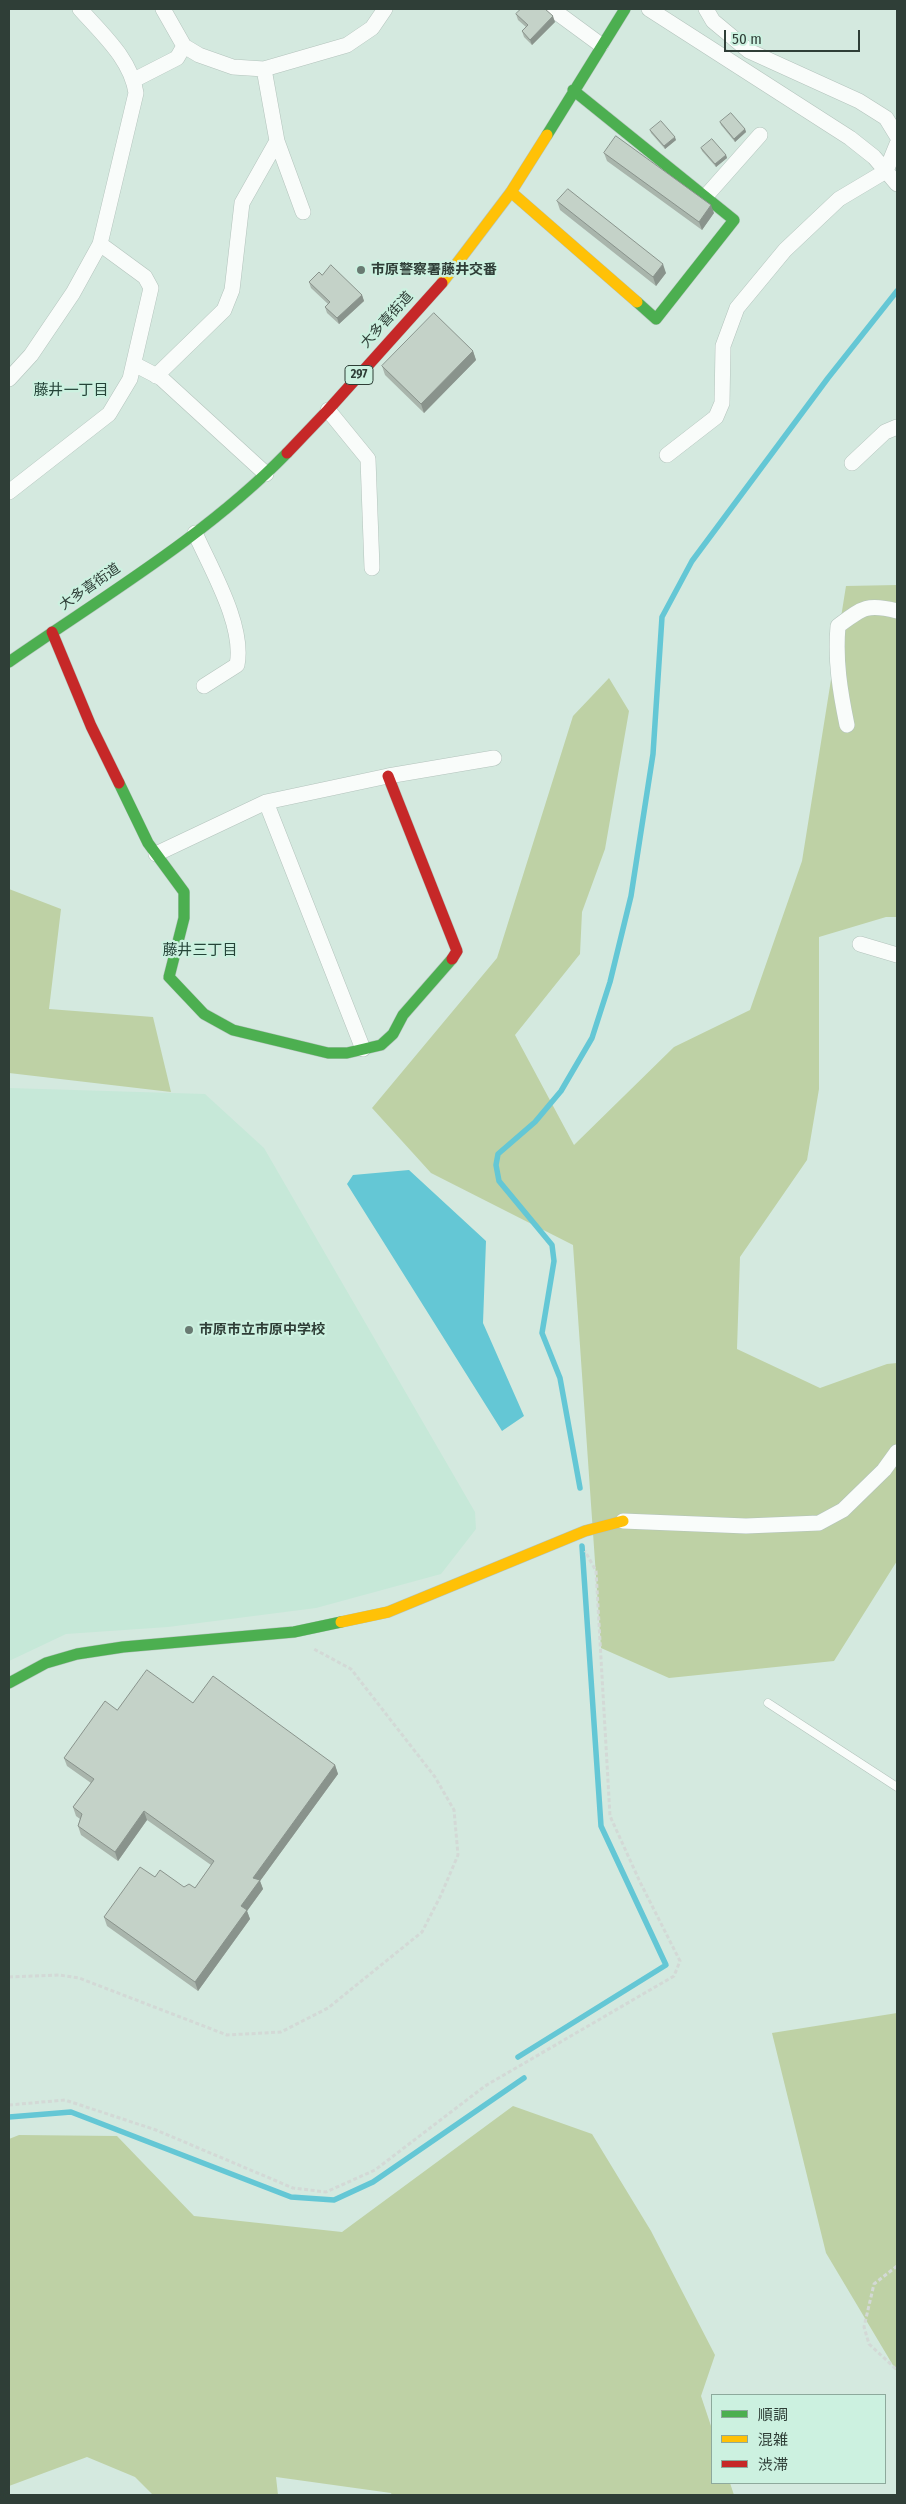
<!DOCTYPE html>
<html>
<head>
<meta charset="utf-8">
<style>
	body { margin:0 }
	#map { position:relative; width:906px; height:2504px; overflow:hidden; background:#d4e9df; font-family:"Fira Sans Condensed","Noto Sans JP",sans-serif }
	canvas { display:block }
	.frame { position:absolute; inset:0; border:10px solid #2f3e37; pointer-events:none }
	.legend { position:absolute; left:711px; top:2394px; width:175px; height:90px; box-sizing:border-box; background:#ccf1e0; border:1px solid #8da99c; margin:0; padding:6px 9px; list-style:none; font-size:15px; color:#2f3e37 }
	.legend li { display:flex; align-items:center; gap:10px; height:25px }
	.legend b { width:25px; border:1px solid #8da99c }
	.scale { position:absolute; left:724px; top:30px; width:136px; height:22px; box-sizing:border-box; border:2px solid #2f3e37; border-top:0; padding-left:6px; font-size:15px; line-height:18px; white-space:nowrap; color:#2f3e37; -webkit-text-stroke:4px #ccf1e0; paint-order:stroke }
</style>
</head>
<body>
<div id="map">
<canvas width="906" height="2504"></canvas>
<div class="frame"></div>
<ul class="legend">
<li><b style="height:6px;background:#4caf50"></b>順調</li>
<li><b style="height:6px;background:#ffc107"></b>混雑</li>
<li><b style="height:6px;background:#c62828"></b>渋滞</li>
</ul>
<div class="scale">50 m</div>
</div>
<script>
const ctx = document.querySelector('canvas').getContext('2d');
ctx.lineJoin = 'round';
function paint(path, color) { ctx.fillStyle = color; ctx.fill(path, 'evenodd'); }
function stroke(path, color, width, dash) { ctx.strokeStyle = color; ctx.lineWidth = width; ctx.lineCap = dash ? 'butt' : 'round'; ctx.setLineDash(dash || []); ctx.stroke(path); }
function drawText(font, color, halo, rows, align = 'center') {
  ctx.font = font + ' "Fira Sans Condensed","Noto Sans JP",sans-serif'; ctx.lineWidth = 4.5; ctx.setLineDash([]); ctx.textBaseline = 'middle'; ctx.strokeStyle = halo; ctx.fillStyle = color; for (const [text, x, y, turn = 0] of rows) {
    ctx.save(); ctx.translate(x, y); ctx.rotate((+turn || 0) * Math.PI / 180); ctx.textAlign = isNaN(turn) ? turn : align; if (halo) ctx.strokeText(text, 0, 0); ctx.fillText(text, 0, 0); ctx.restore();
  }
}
const built = new Path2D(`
	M9,1088l196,6 59,54 211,364 1,17 -35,45 -125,34 -148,19 -102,7 -57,27z`);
const green = new Path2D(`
	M897,585v332h-11l-67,20v152l-12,71 -67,97 -3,92 83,39 67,-24 10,-1v198l-63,100 -165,17 -68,-30 -28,-403 -142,-72 -59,-65 125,-150 76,-242 36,-38 20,33 -24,138 -23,63 -2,42 -65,81 59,110 100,-98 76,-37 52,-149 44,-275z
	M9,889l52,20 -12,100 104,8 18,75 -162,-19z
	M897,2013v359l-71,-119 -54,-220z
	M513,2106l79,28 59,97 64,124 -14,41 11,33v54h18l4,12h-342l-1,-2 -115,-16 2,18h-125l-18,-18 -48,-20 -78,29v-347l10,-4 98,1 77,80 148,16z`);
const water = new Path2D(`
	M409,1170l77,71 -3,82 41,93 -22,15 -155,-247 6,-9z`);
const stream = new Path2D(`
	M580,1488l-20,-110 -18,-45 12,-72 -2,-16 -53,-64 -3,-16 2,-11 37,-32 26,-31 31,-53 18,-56 21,-86 22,-142 9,-137 30,-56 136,-183 69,-87
	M518,2057l148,-92 -65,-139 -19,-280
	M9,2117l62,-5 220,85 43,3 39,-18 151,-104`);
const path = new Path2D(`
	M9,1977l50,-2 20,3 148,57 54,-3 47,-24 94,-76 19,-37 17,-40 -4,-45 -19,-33 -84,-108 -39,-21
	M9,2105l56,-5 91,30 137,58 33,4 49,-22 110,-84 189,-110 6,-15 -40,-79 -30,-66 -14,-245 -11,-20
	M897,2266l-23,18 -10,43 5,17 28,26`);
const lane = new Path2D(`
	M768,1703l129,84`);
const street = new Path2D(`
	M163,9l21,37 15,9 34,12 31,2 83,-24 25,-17 13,-19
	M552,9l49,36
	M649,9l201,129 24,19 23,27
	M706,9l7,12 36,30 110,50 27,17 11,18
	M134,80l43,-22 7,-12
	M277,141l26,71
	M706,196l54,-61
	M134,364l27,14 105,96
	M156,376l68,-66 8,-20 10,-87 35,-62 -13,-72
	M9,379l22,-24 42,-62 27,-49 36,-151c-5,-34 -34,-59 -56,-84
	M328,410l40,49 4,109
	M667,455l49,-38 6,-14 1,-57 14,-38 48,-58 54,-51 47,-28 11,-27
	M852,463l33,-31 12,-5
	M9,492l100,-78 21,-35 21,-91 -6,-11 -45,-33
	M195,533c16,36 50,93 42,132l-33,21
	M847,725c-7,-34 -12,-64 -9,-99 24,-18 29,-23 59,-15
	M266,802l97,247
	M156,854l110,-52 122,-26 106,-18
	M860,944l37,11
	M623,1521l123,5 73,-3 24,-13 41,-40 13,-18`);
const fast = new Path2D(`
	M573,90l161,130 -78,99 -19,-17
	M547,135l78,-126
	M9,662c95,-66 197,-126 278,-209
	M119,783l29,60 36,49v26l-15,59 35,37 29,16 95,23h19l34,-8 12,-11 10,-19 49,-56
	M9,1683l37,-20 31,-9 46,-7 171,-15 47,-10`);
const slow = new Path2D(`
	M511,192l126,110
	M442,283l69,-91 36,-57
	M341,1622l47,-10 197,-81 38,-10`);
const jam = new Path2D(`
	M287,453l41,-43 114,-127
	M52,632l39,94 28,57
	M388,776l69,175 -5,8`);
const wall = new Path2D(`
	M516,14l39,8 -23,23 -8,-8 -2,-6 4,-4 -8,-7z
	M720,122l25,7 1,3 -11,10 -14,-17z
	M650,130l26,10 -11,9 -14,-16z
	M701,148l25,7 1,3 -11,9 -14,-16z
	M604,153l110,60 -12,17 -95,-69z
	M557,201l109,72 -10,13 -96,-76z
	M322,275l40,20 2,6 -25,23 -12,-11 -2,-6 3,-3 -17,-16 -2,-6z
	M473,351l3,9 -52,53 -39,-38 -3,-9z
	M193,1703l142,62 3,9 -78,107 3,8 -16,22 3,8 -52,72 -91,-65 -3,-9 51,-40 29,10 11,1 16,-23 -64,-45 -29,41 -37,-26 -3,-9 2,-7 -4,-3 -3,-9 18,-24 -24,-17 -3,-8 53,-48z`);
const shadedWall = new Path2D(`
	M553,16l2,6 -23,23 -2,-5z
	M745,129l1,3 -11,10 -1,-3z
	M675,137l1,3 -11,9 -1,-3z
	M726,155l1,3 -11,9 -1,-3z
	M711,205l3,8 -12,17 -3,-8z
	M663,264l3,9 -10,13 -3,-9z
	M362,295l2,6 -25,23 -2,-6z
	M473,351l3,9 -52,53 -3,-9z
	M335,1765l3,9 -78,107 3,8 -16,22 3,8 -52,72 -3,-9 46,-76 12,-28z
	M144,1811l3,9 -29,41 -3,-9z`);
const building = new Path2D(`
	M521,9h24l8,7 -23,24 -8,-9 6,-6 -12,-11z
	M731,113l14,16 -11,10 -14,-17z
	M661,121l14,16 -11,9 -14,-16z
	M616,136l95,69 -12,17 -95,-69z
	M712,139l14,16 -11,9 -14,-16z
	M568,189l95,75 -10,13 -96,-76z
	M331,265l31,30 -25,23 -12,-11 5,-5 -21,-20 10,-10 3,3z
	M434,313l39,38 -52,53 -39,-38z
	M147,1670l46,33 20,-27 122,89 -82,113 7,2 -19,26 6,4 -52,72 -91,-65 36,-50 15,10 5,-7 24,17 5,-3 6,4 19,-27 -70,-50 -29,41 -37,-26 4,-12 -9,-7 21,-28 -30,-21 41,-57 12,9z`);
const markers = [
	[361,270,5,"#697a72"],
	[189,1330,5,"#697a72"]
];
const shields = [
	[359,375,28]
];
const shieldNames = [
	["297",359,375]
];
const poiNames = [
	["市原警察署藤井交番",371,270],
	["市原市立市原中学校",199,1330]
];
const streetNames = [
	["大多喜街道",387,320,-48],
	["大多喜街道",90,587,-35]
];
const neighbourhoodNames = [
	["藤井一丁目",71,391],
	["藤井三丁目",200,951]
];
paint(built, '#c6e8d8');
paint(green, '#bed1a5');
paint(water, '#64c7d5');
stroke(stream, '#64c7d5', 5.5);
stroke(lane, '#b3c3bc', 9);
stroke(street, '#b3c3bc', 16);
stroke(fast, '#b3c3bc', 12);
stroke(slow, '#b3c3bc', 12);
stroke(jam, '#b3c3bc', 12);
stroke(path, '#d3d9d6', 3, [4, 2.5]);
stroke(lane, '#f9fcfa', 8);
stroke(street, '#f9fcfa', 15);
stroke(fast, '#4caf50', 11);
stroke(slow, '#ffc107', 11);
stroke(jam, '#c62828', 11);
paint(wall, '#a9b5ac');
paint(shadedWall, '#89938c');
paint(building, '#c4d2c8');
stroke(building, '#89938c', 1);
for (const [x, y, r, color] of markers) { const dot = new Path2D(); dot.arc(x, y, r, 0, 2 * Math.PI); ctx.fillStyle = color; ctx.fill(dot); stroke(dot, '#ccf1e0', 2); }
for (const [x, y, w] of shields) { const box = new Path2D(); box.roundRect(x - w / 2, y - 9.5, w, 19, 4); ctx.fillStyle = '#ccf1e0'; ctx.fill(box); stroke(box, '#2f3e37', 1); }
drawText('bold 12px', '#2f3e37', null, shieldNames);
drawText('bold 14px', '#2f3e37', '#ccf1e0', poiNames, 'left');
drawText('14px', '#2f3e37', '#ccf1e0', streetNames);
drawText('15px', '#244438', '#ccf1e0', neighbourhoodNames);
</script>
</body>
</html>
